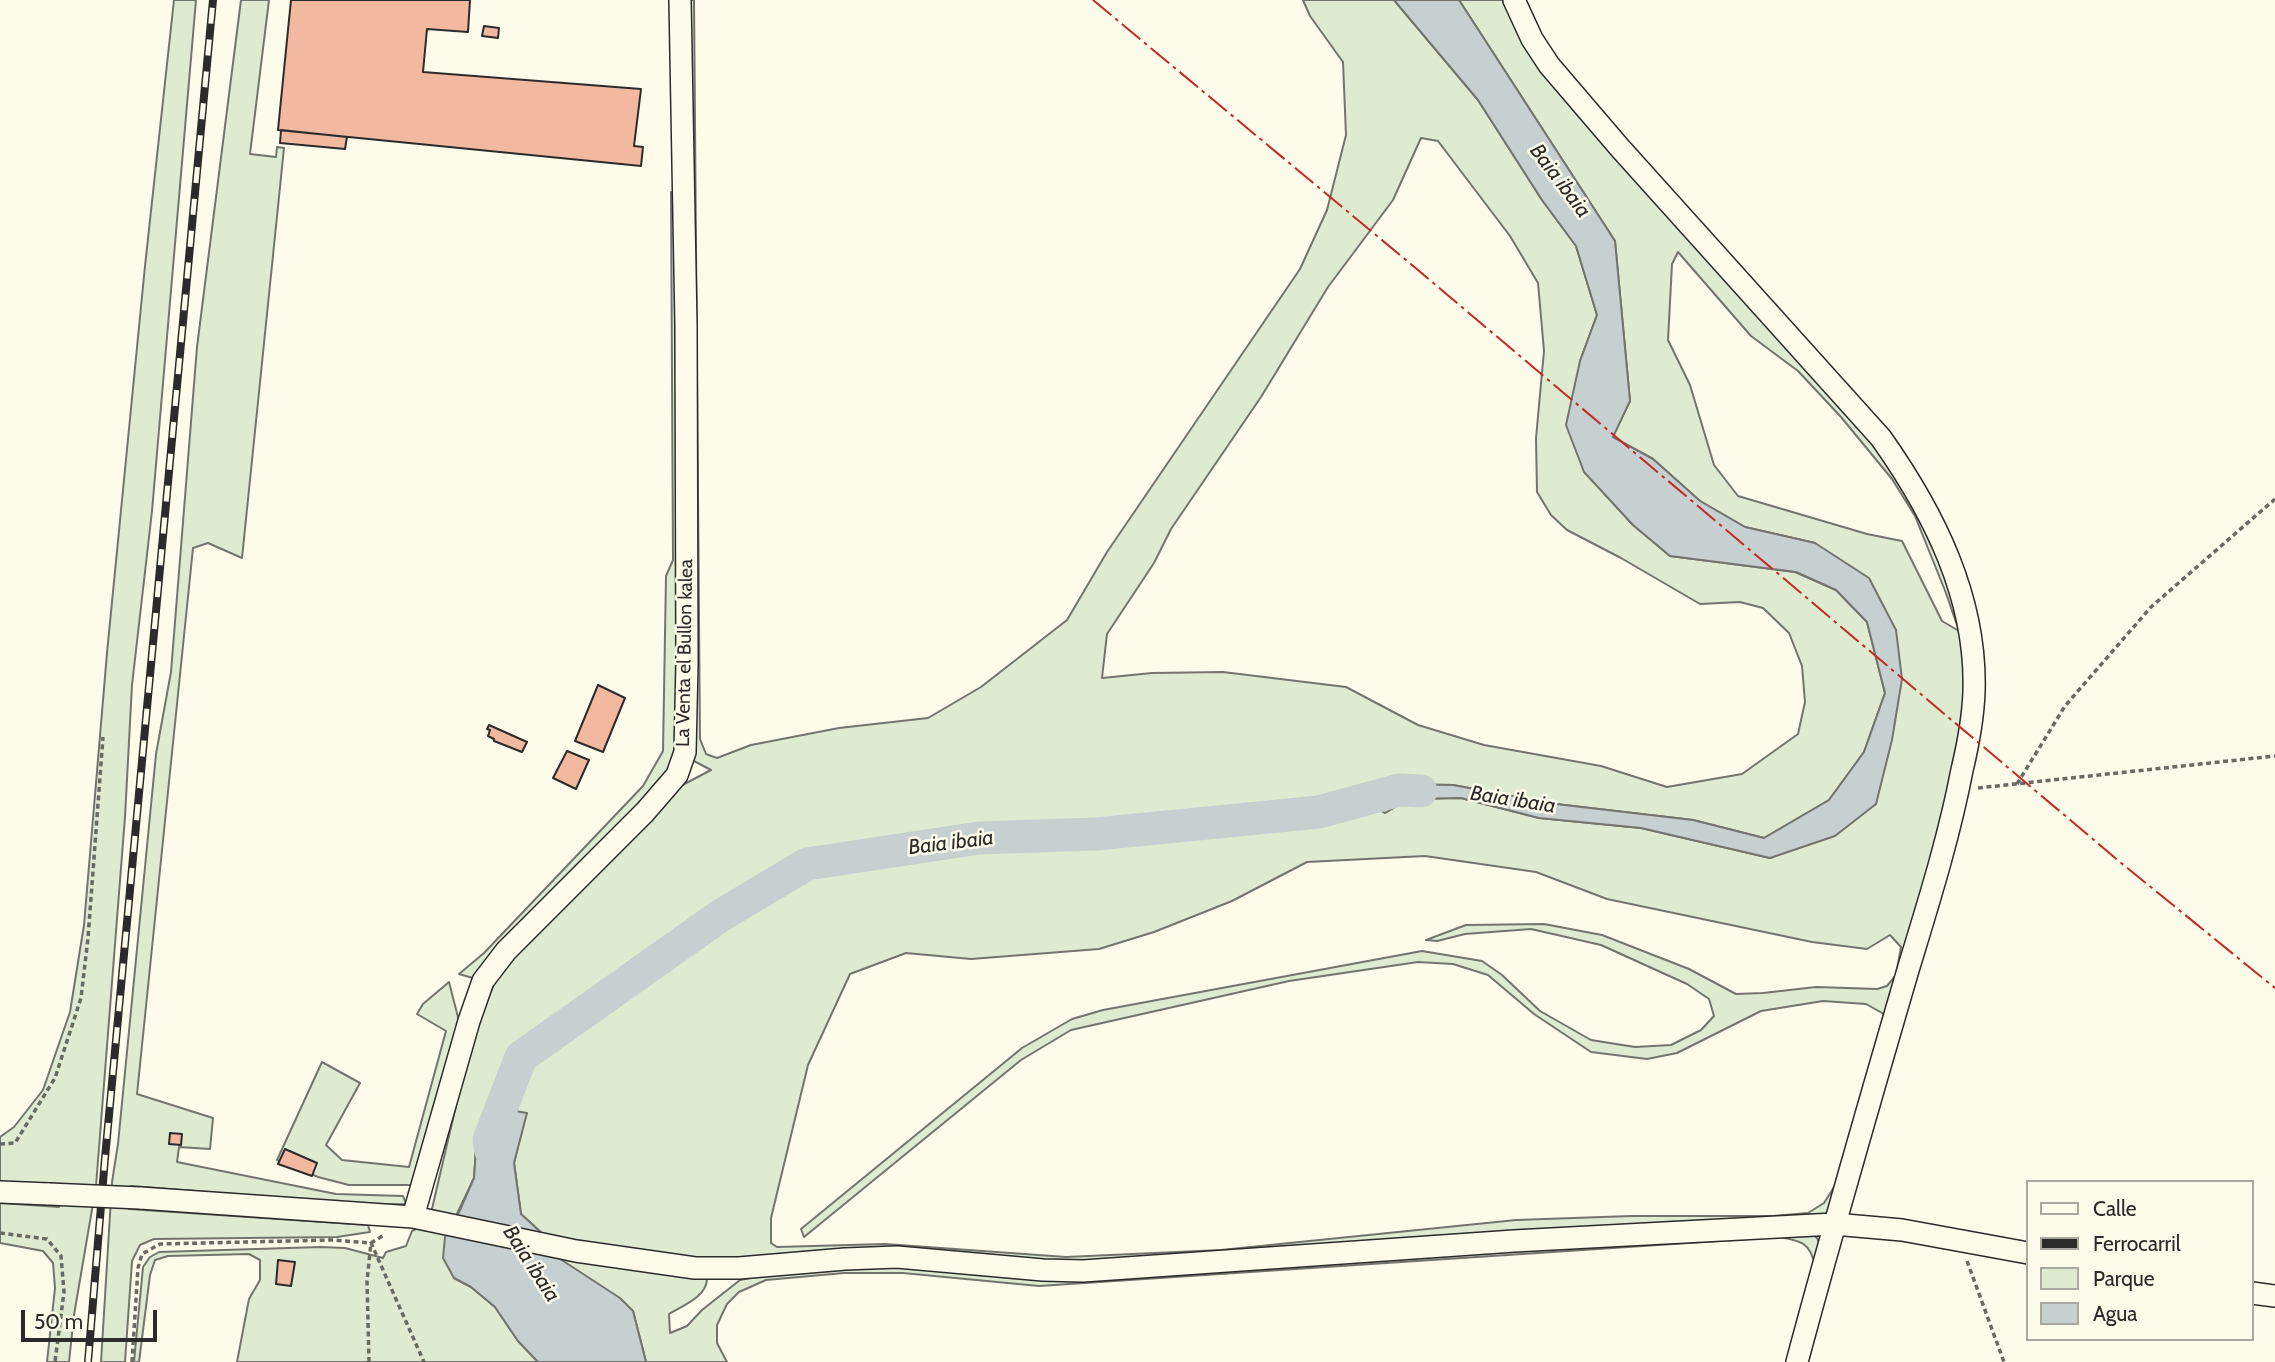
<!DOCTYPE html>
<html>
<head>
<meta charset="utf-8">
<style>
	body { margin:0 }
	#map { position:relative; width:2275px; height:1362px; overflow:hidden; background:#fdfbea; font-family:Cabin,sans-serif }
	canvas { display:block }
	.legend { position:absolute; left:2026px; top:1180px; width:228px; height:161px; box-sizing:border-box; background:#fdfbea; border:2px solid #a9a89e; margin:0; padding:9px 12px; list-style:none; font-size:21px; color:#2b2b2b }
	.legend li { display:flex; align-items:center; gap:14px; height:35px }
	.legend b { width:35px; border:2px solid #a9a89e }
	.scale { position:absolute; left:21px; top:1310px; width:136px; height:32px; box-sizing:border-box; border:4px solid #2b2b2b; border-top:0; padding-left:9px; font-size:21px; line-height:24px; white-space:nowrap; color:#2b2b2b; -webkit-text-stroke:5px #fdfbea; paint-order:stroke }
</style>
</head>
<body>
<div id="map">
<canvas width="2275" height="1362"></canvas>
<ul class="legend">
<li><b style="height:9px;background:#fdfbea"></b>Calle</li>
<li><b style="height:9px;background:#2b2b2b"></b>Ferrocarril</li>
<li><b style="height:19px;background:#deebd1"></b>Parque</li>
<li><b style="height:19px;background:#c7d0d0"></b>Agua</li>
</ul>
<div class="scale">50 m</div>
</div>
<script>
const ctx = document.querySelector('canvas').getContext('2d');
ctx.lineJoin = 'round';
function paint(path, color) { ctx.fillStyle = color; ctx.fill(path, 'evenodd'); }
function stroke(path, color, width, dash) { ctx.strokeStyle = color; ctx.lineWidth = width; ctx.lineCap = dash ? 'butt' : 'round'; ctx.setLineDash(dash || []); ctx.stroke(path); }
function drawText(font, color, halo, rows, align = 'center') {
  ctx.font = font + ' Cabin,sans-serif'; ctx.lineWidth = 5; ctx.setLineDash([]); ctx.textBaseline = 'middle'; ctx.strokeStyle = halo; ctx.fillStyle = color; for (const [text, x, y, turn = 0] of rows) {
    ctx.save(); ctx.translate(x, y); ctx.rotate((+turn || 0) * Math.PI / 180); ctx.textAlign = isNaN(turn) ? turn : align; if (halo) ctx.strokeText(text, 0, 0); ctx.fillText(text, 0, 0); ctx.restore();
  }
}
const green = new Path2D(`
	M174,0h22l-44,511 -20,174 -7,132 -29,369 -22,129 -5,47h-22l8,-74 -2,-25 -10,-12 -43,-8v-40l59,4 2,-23 -61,-2v-45l14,-10 29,-37 27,-78 14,-87 23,-272 38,-387z
	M241,0h28l-19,154 26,3 1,-10 7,1 -42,410 -34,-15 -15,5 -56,546 76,24 -3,31 -31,-2 -2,15 159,32 67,2 3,8 -31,1 -244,-19 -2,23 239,16 2,7 -33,5 -183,2 -14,6 -8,16 -7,101h-24l11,-180 6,-38 38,-390 15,-82 26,-325z
	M688,0h6l6,739 6,15 11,4 34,-13 88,-17 89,-10 53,-31 86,-67 40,-68 193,-283 27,-59 19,-75 -3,-73 -33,-46 -7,-16h91l84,100 64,100 34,46 21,69 -17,46 5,111 48,53 37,31 125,16 41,18 31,32 18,71 -21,59 -35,48 -65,38 -71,-18 -137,-16 -103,-19 -68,-1 -14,21 14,8 23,-14 53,-1 78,20 102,10 129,30 106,-54 20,-174 -81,-87 -70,-16 -45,-26 -47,-42 -41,-22 18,-36 -15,-160 -156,-241h50l376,459 31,41 50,136 -1,109 -135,467 -18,8 -143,2 -502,39 -108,2 -105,-7 -247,22c1,18 -25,28 -38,36l1,19 17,-7 15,-16 38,-30 37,-7 101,-9 149,14 783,-46 7,6 5,10 -7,18c-5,-24 -14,-25 -36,-29l-740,49 -136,-13h-59l-78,7 -27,12 -12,12 -10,21v18l10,19h-81l-13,-51 -82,-58 -5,-16 -25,-23 -7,-51 12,-50 -49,21 -3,44 -19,40 -24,-5 42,-180 28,-65 174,-179 36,-19 -17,-9zM1421,138l17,3 72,95 28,47 6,68 -8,87 1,54 14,23 16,15 54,28 79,46 40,-2 23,6 26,25 13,33 3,36 -7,32 -56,40 -75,13 -66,-21 -117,-21 -66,-20 -72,-38 -123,-15 -71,1 -50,5 5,-44 47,-71 17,-34 90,-132 67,-110 65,-87zM1678,252l73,84 47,35 43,46 51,62 23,37 31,77 13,38 -17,-10 -40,-80 -35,-7 -129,-38 -24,-31 -24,-80 -22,-45 4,-76zM1425,856l111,16 71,27 205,43 55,7 23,-14 11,12 -5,28 -9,11 -10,3 -61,-2 -53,6 -27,1 -47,-25 -87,-34 -58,-11 -78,1 -40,15 11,1 28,-7 66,-5 70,16 86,39 22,15 5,17 -13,14 -30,15 -36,2 -44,-7 -51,-29 -38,-36 -20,-14 -60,-10 -319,59 -31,9 -50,29 -221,181 3,8 217,-177 50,-30 218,-49 129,-19 35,2 35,11 46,39 57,38 56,7 30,-6 84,-42 62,-10 43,3 18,10 -48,170 -12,19 -16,10 -35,3h-142l-115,4 -295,30 -155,7 -181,-13 -108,3 -6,-4v-25l37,-153 42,-91 56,-21 65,6 128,-10 55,-17 78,-31 75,-39z
	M671,192h3l6,541 -10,35 -14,21 -183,189 -14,-4 25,-21 159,-167 20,-35 3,-175 7,-16z
	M449,982l11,43 -40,160h-71l-31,-8 -41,-17 45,-98 38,21 -34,62 16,15 67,7 37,-136 -29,-17 6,-10z
	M422,1226l26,5 6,47 17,9 24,20 23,34 20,21h-301l12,-63 11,-19v-20l-11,-6 -81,2 -13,4 -5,15 -11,87h-5l9,-95 7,-10 9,-5 162,-5 24,1 38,10 3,-6 20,-6 6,-15z`);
const water = new Path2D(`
	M1394,0h65l156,241 15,160 -17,36 40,22 47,42 45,26 70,16 54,35 27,52 6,49 -10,61 -16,64 -41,32 -65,22 -129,-30 -102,-10 -78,-20 -53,1 -23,14 -14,-9 14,-20 68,1 103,19 137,16 71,18 65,-38 35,-48 21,-59 -18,-71 -31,-32 -40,-18 -126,-16 -37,-31 -49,-53 -18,-47 14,-64 17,-46 -21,-69 -34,-46 -64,-100z
	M487,1106l40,7 -13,50 7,51 25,23 5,16 69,45 13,13 13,51h-108l-20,-21 -23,-34 -24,-20 -17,-9 -11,-20 2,-21 15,-27 14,-32 3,-44z`);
const river = new Path2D(`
	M491,1151l-2,-11 32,-83 199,-141 87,-52 172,-26 117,-4 223,-22 80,-22 22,1`);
const building = new Path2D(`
	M291,0h179l-2,32 -41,-3 -4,43 218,17 -7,57 9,1 -2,19 -363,-36z
	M484,26l15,2 -1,10 -16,-2z
	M281,130l66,7 -2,12 -65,-6z
	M598,685l27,13 -22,54 -28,-11z
	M489,725l38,17 -5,10 -28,-11v-2l-6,-3 2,-6 -3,-1z
	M567,751l22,9 -13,29 -23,-11z
	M170,1133l12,1 -1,11 -12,-1z
	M285,1149l32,14 -5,13 -34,-12z
	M278,1260l17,2 -4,24 -15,-2z`);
const path = new Path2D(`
	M2017,784l48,-78 86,-99 124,-108
	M1978,788l297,-32
	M0,1144l15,-1 40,-65 26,-80 7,-60 15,-201
	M0,1233l47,6 14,17 3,36 -9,70
	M1967,1261l37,101
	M132,1362l6,-94 4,-14 18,-10 172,-4 39,3 53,119
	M369,1362l-2,-81 4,-38 13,-8`);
const minor = new Path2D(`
	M1514,0l18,39 17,26 71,83 261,290c53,75 96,160 93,254 -1,26 -6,53 -12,78 -13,68 -34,134 -54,200 -38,130 -76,261 -111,392
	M0,1192l49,2
	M140,1198l273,19 163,34 119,17h44l106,-9 52,-2 146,13 40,1 431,-30 320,-17 68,6 126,23
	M413,1217l56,-196 14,-40 23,-30 139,-139 32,-37 8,-23 2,-89 -1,-338 -6,-325
	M2252,1293l23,3`);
const rail = new Path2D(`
	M88,1362l17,-204 108,-1158`);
const minorBridge = new Path2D(`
	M49,1194l91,4`);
const power = new Path2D(`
	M1093,0l319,265 708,597 155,126`);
const streetNames = [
	["La Venta el Bullon kalea",685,653,-89]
];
const waterNames = [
	["Baia ibaia",1560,181,53],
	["Baia ibaia",1513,800,9],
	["Baia ibaia",951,843,-7],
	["Baia ibaia",531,1264,57]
];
paint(green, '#deebd1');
stroke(green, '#74746e', 2);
paint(water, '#c7d0d0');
stroke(water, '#74746e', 2);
stroke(river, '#c7d0d0', 33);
paint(building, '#f2b8a0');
stroke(building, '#2b2b2b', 2);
stroke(minor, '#2b2b2b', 24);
stroke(path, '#6a6964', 3.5, [5, 3.5]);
stroke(minor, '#fdfbea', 21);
stroke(rail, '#2b2b2b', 8);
stroke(rail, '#fdfbea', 5, [16]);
stroke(minorBridge, '#2b2b2b', 24, []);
stroke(minorBridge, '#fdfbea', 21);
stroke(power, '#c62828', 2, [24, 5, 3.5, 5]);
drawText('19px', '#2b2b2b', '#fdfbea', streetNames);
drawText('italic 21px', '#2b2b2b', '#fdfbea', waterNames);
</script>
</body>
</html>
